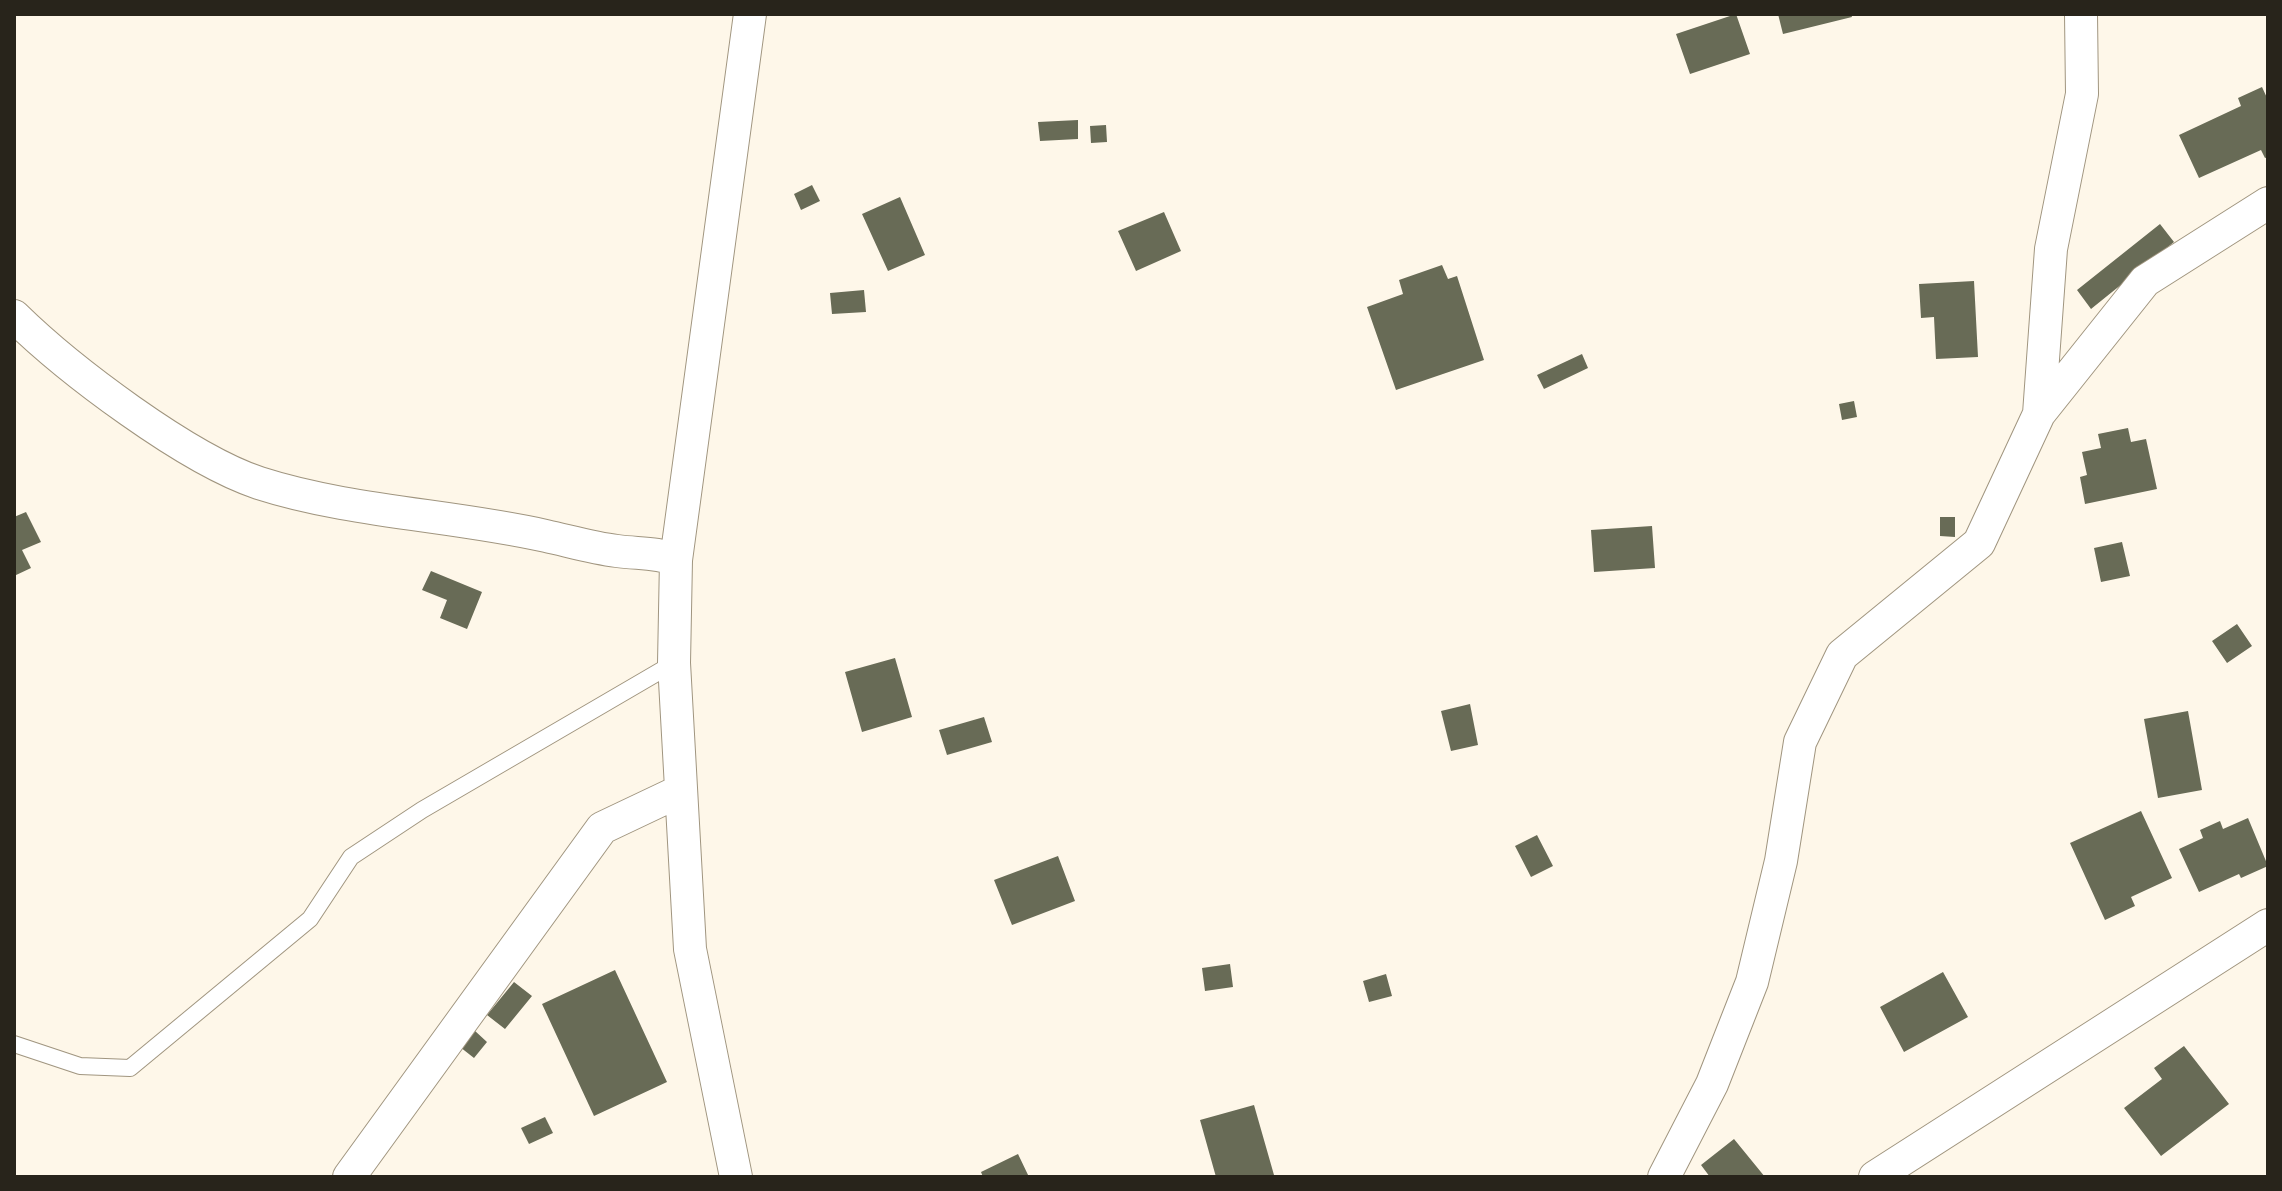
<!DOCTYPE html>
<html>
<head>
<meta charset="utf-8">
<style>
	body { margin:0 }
	#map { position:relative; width:2282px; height:1191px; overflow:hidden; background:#fef7e9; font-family:Mulish,sans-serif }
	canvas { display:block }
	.frame { position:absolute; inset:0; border:16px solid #28241b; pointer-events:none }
</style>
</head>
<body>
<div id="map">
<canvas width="2282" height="1191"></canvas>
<div class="frame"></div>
</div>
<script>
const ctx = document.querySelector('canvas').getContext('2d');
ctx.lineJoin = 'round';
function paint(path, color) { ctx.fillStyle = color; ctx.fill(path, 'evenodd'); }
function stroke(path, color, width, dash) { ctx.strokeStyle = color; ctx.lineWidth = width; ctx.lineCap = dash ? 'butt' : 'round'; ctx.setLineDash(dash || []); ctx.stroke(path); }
const building = new Path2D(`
	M1736,14l14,40 -60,20 -14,-40z
	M1778,14h73l1,3 -69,17z
	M2262,87l6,13v57l-3,1 -4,-8 -62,28 -20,-43 62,-29 -3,-8z
	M1078,120v19l-38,2 -2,-19z
	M1106,125l1,17 -16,1 -1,-17z
	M812,185l8,16 -19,9 -7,-16z
	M900,197l25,58 -37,16 -26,-57z
	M1164,212l17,39 -45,20 -18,-40z
	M2160,224l14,18 -83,67 -14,-19z
	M1442,265l6,14 9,-3 27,84 -88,30 -29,-83 36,-13 -4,-14z
	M1974,281l4,76 -42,2 -2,-42 -13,1 -2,-34z
	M864,290l2,22 -34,2 -2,-21z
	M1582,354l6,14 -44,21 -7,-14z
	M1854,401l3,16 -15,3 -3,-16z
	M2128,428l3,14 15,-3 11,50 -72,15 -5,-27 7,-2 -5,-23 19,-4 -3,-14z
	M26,512l15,30 -19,8 9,18 -17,8v-59z
	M1940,517h15v20l-15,-1z
	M1652,526l3,42 -61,4 -3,-42z
	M2122,542l8,34 -29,6 -7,-34z
	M431,571l51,21 -15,37 -27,-11 7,-18 -25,-10z
	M2237,624l15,22 -25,17 -15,-22z
	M895,658l17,59 -50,15 -17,-60z
	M1470,704l8,41 -27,6 -10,-40z
	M2188,711l14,79 -44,8 -14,-79z
	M984,717l8,25 -45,13 -8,-25z
	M2141,811l31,67 -41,19 4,9 -30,14 -35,-77z
	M2248,818l20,48 -27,12 -2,-4 -40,18 -20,-43 24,-11 -3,-8 20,-9 3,8z
	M1537,835l16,31 -22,11 -16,-31z
	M1058,856l17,45 -63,24 -18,-45z
	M1230,964l3,23 -28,4 -3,-23z
	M615,970l52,112 -73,34 -52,-112z
	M1943,972l25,45 -64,35 -24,-45z
	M1386,974l6,22 -23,6 -6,-21z
	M514,982l18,14 -27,33 -18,-14z
	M474,1030l13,12 -13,16 -14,-11z
	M2184,1046l45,58 -68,52 -37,-48 38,-29 -8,-11z
	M1254,1105l20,70 -58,2 -16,-57z
	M545,1117l8,16 -24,11 -8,-16z
	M1734,1139l31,38h-55l-9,-12z
	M1018,1154l11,23h-46l-2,-5z`);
const lane = new Path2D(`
	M14,1044l66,22 50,2 180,-149 41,-62 71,-47 252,-147`);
const street = new Path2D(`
	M14,316c55,54 173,143 245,167 90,29 194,32 287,53 23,5 47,12 71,15 21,3 40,1 59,9
	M2039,414l106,-133 123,-78
	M349,1177l253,-349 78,-37
	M736,1177l-46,-228 -16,-286 2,-103 74,-546
	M1664,1177l48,-93 40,-102 29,-121 19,-119 42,-87 137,-112 60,-129 12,-165 31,-155 -1,-80
	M1875,1177l393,-252`);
paint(building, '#686b56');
stroke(lane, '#a0957f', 18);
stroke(street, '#a0957f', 34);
stroke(lane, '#fff', 16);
stroke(street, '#fff', 32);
</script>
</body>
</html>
